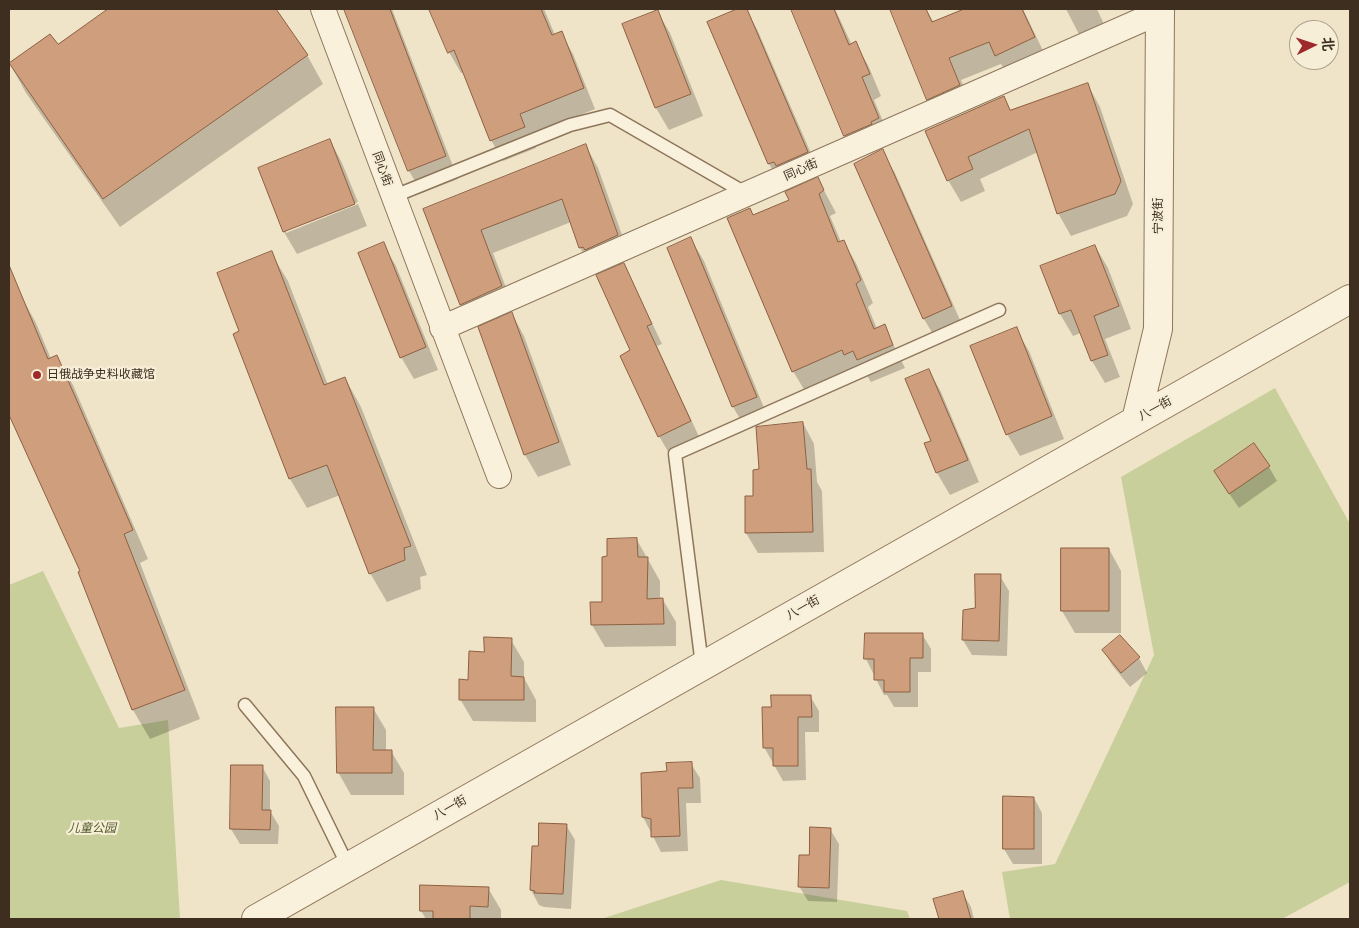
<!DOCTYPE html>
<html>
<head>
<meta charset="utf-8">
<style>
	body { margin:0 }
	#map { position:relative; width:1359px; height:928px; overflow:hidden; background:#f0e4c8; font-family:"PT Serif","Noto Sans SC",serif }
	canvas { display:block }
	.frame { position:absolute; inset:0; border:10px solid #3d2e20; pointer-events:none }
	.north { position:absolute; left:1289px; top:20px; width:50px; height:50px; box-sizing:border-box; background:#f7eed8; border:1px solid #ada18e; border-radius:50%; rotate:86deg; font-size:14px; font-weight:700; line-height:20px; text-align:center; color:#3d2e20 }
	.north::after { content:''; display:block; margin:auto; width:18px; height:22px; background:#9e2a2b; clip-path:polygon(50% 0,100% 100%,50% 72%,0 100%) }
</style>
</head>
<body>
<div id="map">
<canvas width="1359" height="928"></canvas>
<div class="frame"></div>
<div class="north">北</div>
</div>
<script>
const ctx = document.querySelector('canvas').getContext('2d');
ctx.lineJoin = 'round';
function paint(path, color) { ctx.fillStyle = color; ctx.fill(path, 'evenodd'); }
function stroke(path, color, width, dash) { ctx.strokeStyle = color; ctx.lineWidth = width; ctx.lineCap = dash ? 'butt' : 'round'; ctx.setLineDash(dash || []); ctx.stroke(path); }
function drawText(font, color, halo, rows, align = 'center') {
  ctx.font = font + ' "PT Serif","Noto Sans SC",serif'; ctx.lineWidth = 4.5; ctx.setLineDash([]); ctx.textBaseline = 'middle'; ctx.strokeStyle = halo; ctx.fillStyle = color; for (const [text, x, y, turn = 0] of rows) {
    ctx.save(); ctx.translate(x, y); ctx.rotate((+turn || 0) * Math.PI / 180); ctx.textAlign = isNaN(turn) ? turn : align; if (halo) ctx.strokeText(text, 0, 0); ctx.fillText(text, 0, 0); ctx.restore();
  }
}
const green = new Path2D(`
	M1275,388l75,136v358l-68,37h-272l-8,-47 53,-8 99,-209 -33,-178z
	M43,571l76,157 49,-8 12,199h-171v-334z
	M721,880l186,31 3,8h-309z`);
const shadow = new Path2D(`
	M110,9h164l33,46 16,29 -203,143 -94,-134 -16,-29 47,-18z
	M345,9h47l66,170 -36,14 -13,-22z
	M431,9h113l11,26 6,-2 12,21 22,55 -64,26 5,13 -33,13 -12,-21 -28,-68 -2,1 -12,-21z
	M740,9h6l11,20 63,145 -38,12 -13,-22 -61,-141z
	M804,9h31l17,36 3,-2 13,22 13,31 -7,4 17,40 -33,18 -13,-23 -51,-122z
	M899,9h27l8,14 33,-14h56l24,50 -38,18 -8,-13 -40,16 11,27 -31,14 -13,-22 -36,-87z
	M1066,9h31l11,24 -24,11z
	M657,11l13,22 33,83 -34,14 -13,-22 -32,-83z
	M1088,85l12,22 33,97 -6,12 -56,20 -13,-23 -20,-61 -58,27 5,12 -24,11 -13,-22 55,-83 8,14z
	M330,140l12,23 16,39 -72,28v3l72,-29 9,22 -70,28 -13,-22 -24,-64z
	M586,146l12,22 32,89 -37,13 -13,-22 -9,-26 -78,31 21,56 -40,18 -13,-22 -36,-95z
	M882,151l13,22 69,156 -27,12 -13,-22 -68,-155z
	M818,179l18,34 -6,3 11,26 2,-1 13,22 17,40 -5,4 9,22 7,-3 21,42 -34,14 -5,-8 -60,19 -13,-22 -40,-154 37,-16z
	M691,239l13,22 65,159 -23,9 -13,-22 -65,-159z
	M383,244l13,22 42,104 -24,9 -13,-22z
	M1095,246l13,22 23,61 -26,10 15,38 -15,6 -13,-22 -11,-28 -8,3 -13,-22 -18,-47z
	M271,253l17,28 40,104 17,-7 16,29 66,168 -7,2 1,12 -34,13 -17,-29 -30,-78 -33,13 -17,-29 -56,-144 7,-3z
	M624,264l38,80 -5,2 44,95 -31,14 -11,-19 -27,-85z
	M20,294l16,29 15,36 5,-3 17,29 75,174 -8,4 60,156 -50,20 -17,-29 -53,-137 2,-1 -73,-159v-115z
	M512,314l12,22 47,129 -33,12 -13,-22 -46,-127z
	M1016,329l13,22 35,88 -44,17 -13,-22z
	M929,370l12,22 38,90 -29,13 -13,-22 -11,-29 7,-3z
	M803,423l11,21 3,38 5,9 2,61 -66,1 -12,-20 14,-62z
	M1269,467l8,14 -38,27 -15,-22z
	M637,540l23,41v19h3l13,22v24l-71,1 -13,-22z
	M1109,549l12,22v62h-46l-13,-22z
	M1000,576l9,15 -2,65 -35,-1 -9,-15z
	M922,634l9,15v23h-13v35h-24l-7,-12h-3l-18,-36z
	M1120,637l19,21 8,15 -17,14 -18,-22 -8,-14z
	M511,640l13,22v16l12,22v22l-63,-1 -13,-22 26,-46z
	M810,696l9,15v21h-14l1,48 -23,1 -19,-34 8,-38z
	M373,708l13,22v21h5l13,22v22h-53l-13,-23z
	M691,764l9,14 1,25h-15l2,48 -27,1 -18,-35 25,-44z
	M262,766l8,15v30l9,15 -1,18h-38l-9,-15z
	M1034,798l8,15v51h-29l-9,-15z
	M566,825l9,15 -4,69 -27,-2 -5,-2 -8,-15 8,-42z
	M830,829l9,15 -2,58 -29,-1 -9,-15 11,-30z
	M488,888l13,22v9h-75l-5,-8z
	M962,892l9,15 3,12h-34l-5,-19z`);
const building = new Path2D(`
	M108,9h168l32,46 -205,144 -94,-136 41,-29 8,10z
	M344,9h46l56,147 -38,15z
	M429,9h112l11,26 10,-4 22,57 -64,26 5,13 -35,14 -36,-91 -6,3z
	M737,9h10l61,143 -32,14 -2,-4 -6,2 -61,-142z
	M791,9h43l15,36 7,-4 14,33 -8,3 17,41 -8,4 1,2 -28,12z
	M890,9h36l6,13 32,-13h58l13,28 -40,19 -6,-14 -40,16 11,27 -33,15z
	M658,10l33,84 -36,14 -33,-84z
	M1088,83l33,98 -6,13 -58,20 -28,-85 -61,28 5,12 -26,12 -22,-50 79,-35 6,14z
	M330,139l25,65 -72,28 -25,-64z
	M586,144l32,91 -33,15 -2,-3 -4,1 -17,-49 -81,31 21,56 -42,19 -37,-96z
	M883,149l69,157 -29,13 -69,-155z
	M818,177l6,13 -5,4 19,48 6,-2 17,40 -5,4 18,45 11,-5 8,21 -36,15 -4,-9 -9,4 -2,-5 -50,22 -65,-154 23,-10 3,7 36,-15 -4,-8z
	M691,237l66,160 -25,10 -65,-159z
	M384,242l42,105 -26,11 -42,-105z
	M1095,245l24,61 -25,10 14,39 -17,6 -20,-51 -12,4 -19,-48z
	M272,251l52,134 21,-8 66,169 -7,2 1,12 -36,14 -42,-109 -38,14 -56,-145 6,-3 -22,-58z
	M624,263l28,61 -5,2 44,95 -33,16 -38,-81 10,-6 -34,-75z
	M9,265l39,94 9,-4 76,175 -9,4 61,156 -53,20 -54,-138 2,-1 -71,-156z
	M512,312l47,130 -35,13 -46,-128z
	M1017,327l35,89 -46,19 -36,-89z
	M929,369l39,91 -32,13 -12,-30 7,-2 -26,-62z
	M803,422l4,47h4l2,63 -68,1v-37h8v-26l6,-1 -3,-42z
	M1254,443l16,23 -41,28 -15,-23z
	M637,538l1,19h10l-1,42 16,-1 1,26 -73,1 -1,-23h12v-45l5,-1v-17z
	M1061,548h48v63h-48z
	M975,574h26l-2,67 -37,-1 1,-30 12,-2z
	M865,633h58v25h-13v34h-26v-12h-10v-21h-10z
	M1120,635l20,22 -19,16 -19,-23z
	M484,637l28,1 -1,38 13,1v23h-65v-21l9,1 1,-29 15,1z
	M771,695h40l1,22h-14v49h-25v-18h-10l-1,-41h9z
	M336,707h38l-1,43h19v23h-55z
	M692,762l1,26h-15l2,48 -29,1v-18l-9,-2 -1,-44 26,-2 -1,-8z
	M231,765h32l-1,45h9l-1,20 -40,-1z
	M1003,796l31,1v52h-31z
	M539,823l28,1 -4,70 -29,-1 1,-2 -5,-1 2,-44h6z
	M810,827l21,1 -2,60 -31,-1 1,-32h10z
	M420,885l69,2 -1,20 -18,-1v13h-37v-8h-13z
	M963,891l8,28h-32l-6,-20z`);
const service = new Path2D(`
	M392,197l178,-72 40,-10 137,79
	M702,665l-27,-211 324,-144
	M245,705l59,71 44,90`);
const minor = new Path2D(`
	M323,9l176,467
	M442,328l718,-316`);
const tertiary = new Path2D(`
	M1136,420l22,-91 2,-320
	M256,919l1094,-620`);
const markers = [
	[37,375,5,"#9e2a2b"]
];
const streetNames = [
	["同心街",382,169,70],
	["同心街",801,170,-24],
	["宁波街",1159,216,-90],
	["八一街",1155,409,-29],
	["八一街",803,608,-30],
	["八一街",450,808,-30]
];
const poiNames = [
	["日俄战争史料收藏馆",47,375]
];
const parkNames = [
	["儿童公园",92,829]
];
paint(green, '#c9cf9b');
paint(shadow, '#0003');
paint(building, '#cf9f7d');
stroke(building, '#8d5f41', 1);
stroke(service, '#8d765c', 15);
stroke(minor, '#8d765c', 26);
stroke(tertiary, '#8d765c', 30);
stroke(service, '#faf1dc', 12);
stroke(minor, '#faf1dc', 24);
stroke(tertiary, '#faf1dc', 28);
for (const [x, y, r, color] of markers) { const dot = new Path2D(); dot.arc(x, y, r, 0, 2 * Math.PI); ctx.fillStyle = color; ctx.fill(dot); stroke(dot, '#f7eed8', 2); }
drawText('12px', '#3d2e20', '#f7eed8', streetNames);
drawText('12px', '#3d2e20', '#f7eed8', poiNames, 'left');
drawText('italic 12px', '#4d5a26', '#f7eed8', parkNames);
</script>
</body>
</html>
